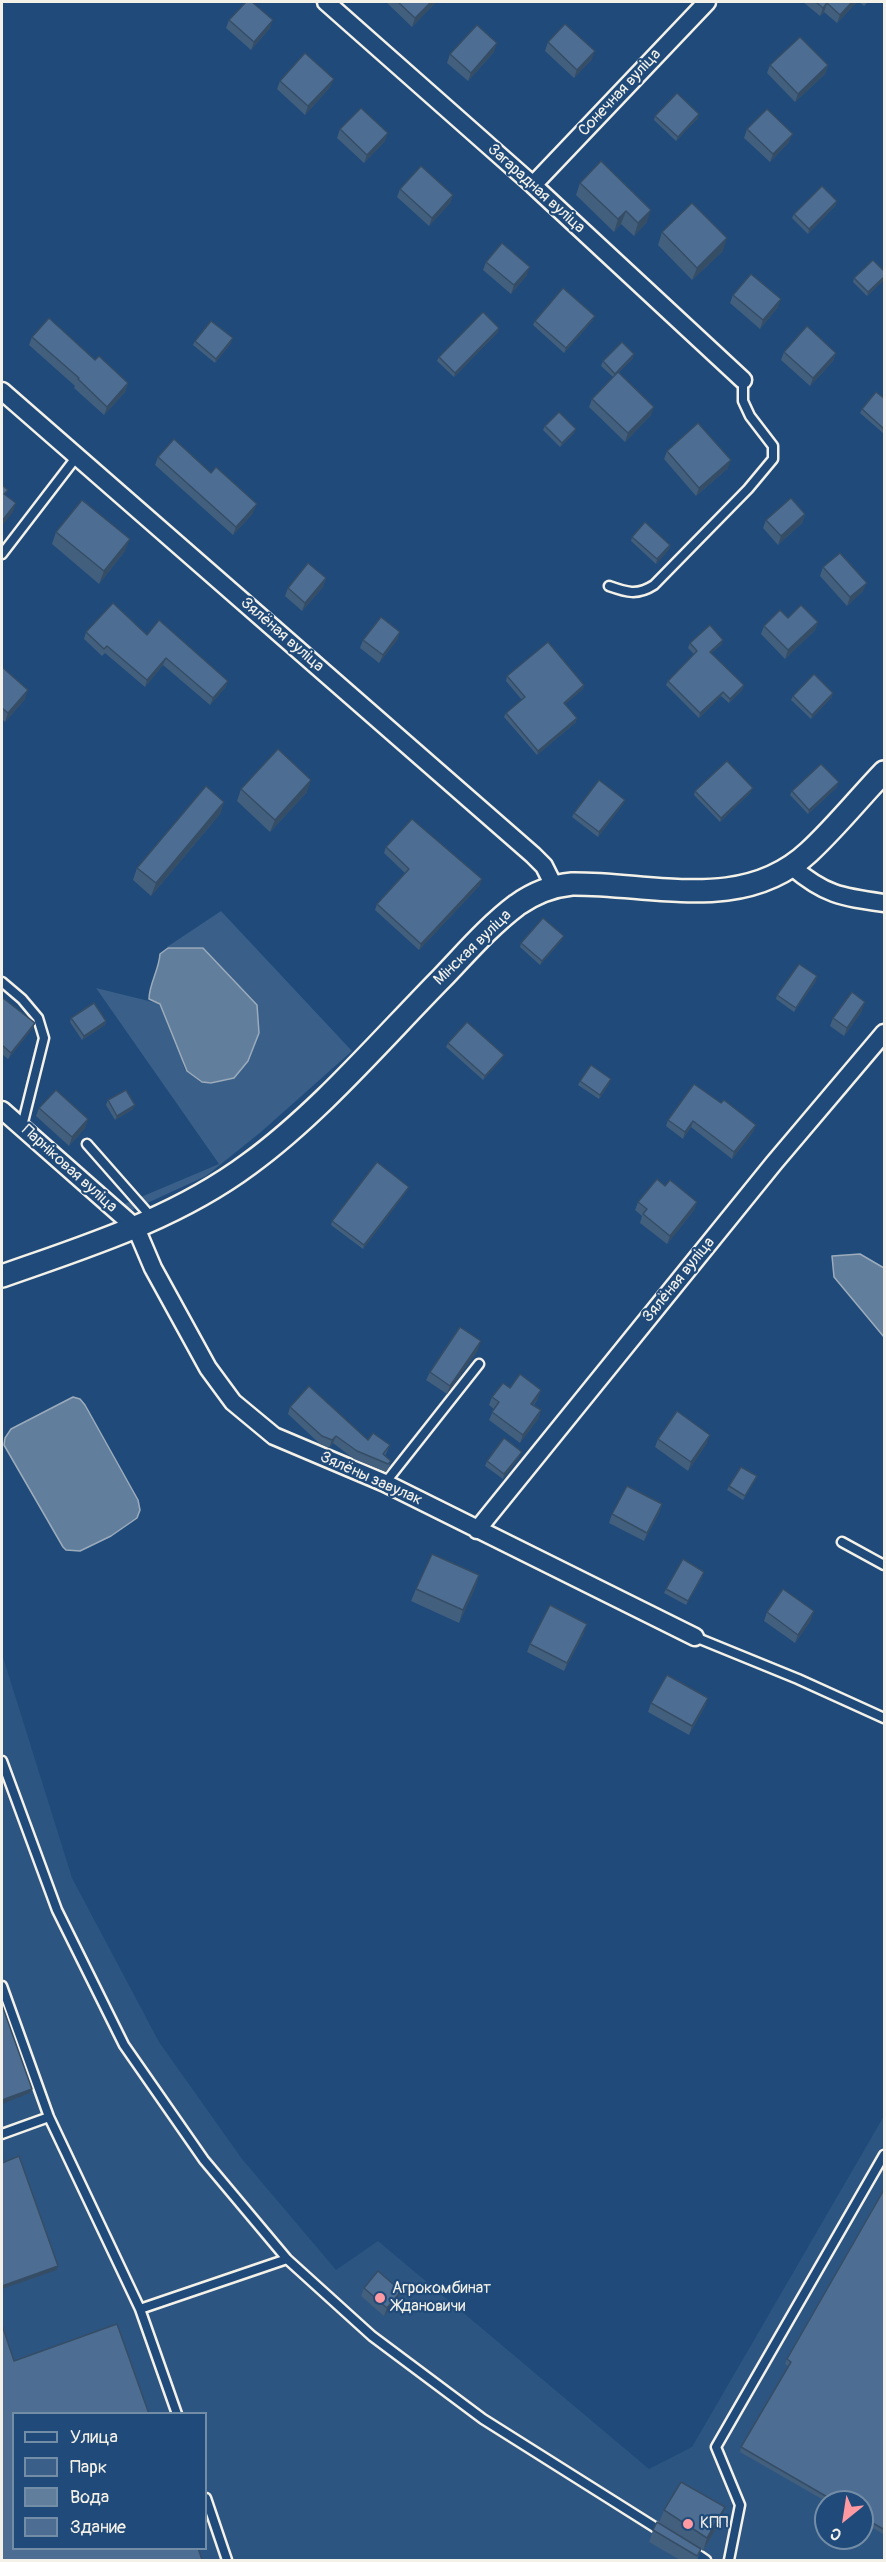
<!DOCTYPE html>
<html>
<head>
<meta charset="utf-8">
<style>
	body { margin:0 }
	#map { position:relative; width:886px; height:2562px; overflow:hidden; background:#1f4a7a; font-family:Pangolin,sans-serif }
	canvas { display:block }
	.frame { position:absolute; inset:0; border:3px solid #f4f1e8; pointer-events:none }
	.legend { position:absolute; left:12px; top:2412px; width:195px; height:138px; box-sizing:border-box; background:#1f4a7a; border:2px solid #748da6; margin:0; padding:8px 10px; list-style:none; font-size:18px; color:#f4f1e8 }
	.legend li { display:flex; align-items:center; gap:12px; height:30px }
	.legend b { width:30px; border:2px solid #748da6 }
	.north { position:absolute; left:814px; top:2490px; width:60px; height:60px; box-sizing:border-box; background:#1f4a7a; border:2px solid #748da6; border-radius:50%; rotate:210deg; font-size:16px; font-weight:700; line-height:24px; text-align:center; color:#f4f1e8 }
	.north::after { content:''; display:block; margin:auto; width:21px; height:27px; background:#ff9aa2; clip-path:polygon(50% 0,100% 100%,50% 72%,0 100%) }
</style>
</head>
<body>
<div id="map">
<canvas width="886" height="2562"></canvas>
<div class="frame"></div>
<ul class="legend">
<li><b style="height:8px;background:#1f4a7a"></b>Улица</li>
<li><b style="height:16px;background:#3a5f88"></b>Парк</li>
<li><b style="height:16px;background:#627e9d"></b>Вода</li>
<li><b style="height:16px;background:#4d6e92"></b>Здание</li>
</ul>
<div class="north">С</div>
</div>
<script>
const ctx = document.querySelector('canvas').getContext('2d');
ctx.lineJoin = 'round';
function paint(path, color) { ctx.fillStyle = color; ctx.fill(path, 'evenodd'); }
function stroke(path, color, width, dash) { ctx.strokeStyle = color; ctx.lineWidth = width; ctx.lineCap = dash ? 'butt' : 'round'; ctx.setLineDash(dash || []); ctx.stroke(path); }
function drawText(font, color, halo, rows, align = 'center') {
  ctx.font = font + ' Pangolin,sans-serif'; ctx.lineWidth = 4.5; ctx.setLineDash([]); ctx.textBaseline = 'middle'; ctx.strokeStyle = halo; ctx.fillStyle = color; for (const [text, x, y, turn = 0] of rows) {
    ctx.save(); ctx.translate(x, y); ctx.rotate((+turn || 0) * Math.PI / 180); ctx.textAlign = isNaN(turn) ? turn : align; if (halo) ctx.strokeText(text, 0, 0); ctx.fillText(text, 0, 0); ctx.restore();
  }
}
const built = new Path2D(`
	M2,1654l70,224 87,164 83,117 94,111 42,-29 271,228 43,-22 192,-331v444h-882zM14,2414h192v134h-192zM826,2502h36v36h-36z`);
const green = new Path2D(`
	M221,911l131,140 -91,81 -55,44 -76,35 -8,-6 97,-41 -123,-176 65,16 16,38 8,28 16,12 10,2 22,-6 23,-74 -53,-57h-36z`);
const water = new Path2D(`
	M168,948h35l54,57 2,28 -11,28 -14,17 -23,5 -9,-1 -15,-11 -27,-67 -11,-5c0,-15 10,-29 11,-45z
	M860,1254l24,14v69l-50,-60 -2,-21z
	M73,1397l7,2 5,6 53,95 2,10 -3,8 -26,18 -31,15 -14,-1 -3,-3 -59,-102 1,-7 6,-9z`);
const service = new Path2D(`
	M2,554l76,-99
	M609,586c17,6 28,10 45,-1l94,-96 25,-30v-13l-23,-30 -7,-15v-21
	M2,982l20,17 16,19 6,20 -22,88
	M87,1144l66,75
	M385,1483l94,-119
	M842,1542l42,23
	M695,1637l103,42 86,39
	M2,1761l55,149 67,135 80,115 83,99 85,77 111,83 181,114
	M2,1986l47,131 91,192 37,105
	M2,2134l47,-17
	M140,2309l147,-50
	M206,2498l21,62
	M690,2549l16,11
	M729,2560l11,-55 -24,-58 168,-292`);
const minor = new Path2D(`
	M326,2l207,183 210,195
	M533,185l174,-183
	M2,391l531,464 11,11 10,20
	M791,866c34,29 50,31 93,37
	M2,1110l134,118 17,40 55,100 25,34 41,34 111,47 310,154
	M477,1530l297,-367 110,-130`);
const tertiary = new Path2D(`
	M2,1276c85,-30 173,-57 247,-112 69,-50 133,-125 193,-186 24,-25 47,-52 75,-73 17,-12 34,-19 55,-21 80,-1 171,30 237,-32 27,-25 50,-54 75,-80`);
const wall = new Path2D(`
	M386,2h50l-24,25z
	M803,2h54l-20,21 -13,-11 -4,4z
	M859,2h9l-4,4z
	M229,20l41,8 -19,22 -25,-22z
	M548,42l44,17 -18,19 -29,-27z
	M494,52l-26,29 -21,-18 3,-9z
	M770,65h58l-3,9 -30,28 -28,-29z
	M280,81l50,6 -25,28 -28,-26z
	M655,116l43,2 -22,23 -22,-21z
	M340,129l45,12 -21,22 -27,-25z
	M747,129l42,13 -19,20 -26,-24z
	M580,183l67,39 -13,14 -13,-12 -7,8 -38,-37z
	M400,189l53,6 -3,8 -21,23 -32,-29z
	M836,205l-28,29 -16,-16 2,-4z
	M662,232l61,19 -31,29 -34,-35z
	M486,262l41,13 -16,19 -28,-24z
	M885,272v7l-18,17 -14,-14 1,-4z
	M733,295l45,12 -18,22 -30,-26z
	M593,320l-29,33 -31,-28 2,-4z
	M498,332l-44,45 -17,-16 2,-4z
	M32,337l63,23 33,23 -3,9 -21,23 -30,-27 1,-2 -46,-41z
	M195,341l36,2 -16,20 -22,-18z
	M784,352l52,1 -3,8 -23,25 -29,-26z
	M633,358l-14,14 32,43 -26,27 -36,-35 3,-8 21,-22 -12,-11 2,-5z
	M885,399v32l-2,2 -23,-20 2,-4z
	M545,426l29,7 -14,14 -17,-17z
	M667,451l61,17 -32,28 -32,-37z
	M158,457l95,56 -20,22 -78,-70z
	M805,514l-3,9 -24,22 -15,-17 3,-8z
	M56,532l69,19 -26,33 -47,-40z
	M632,537l38,8 -1,4 -13,15 -25,-23z
	M823,567l40,24 -16,15 -27,-30z
	M326,578l-3,9 -21,24 -17,-15 3,-8z
	M788,618l30,4 -3,8 -30,29 -24,-25 3,-8z
	M86,632l61,3 81,46 -3,7 -15,17 -47,-40 -18,22 -40,-34 -3,3 -18,-17z
	M400,632l-3,8 -18,23 -19,-15 3,-8z
	M690,643l32,1 -11,9 33,32 -2,5 -13,13 -8,-7 -22,22 -33,-33 2,-4 26,-27 -6,-6z
	M2,667l23,32 -20,23 -3,-3z
	M507,676l77,9 -1,4 -18,15 12,14 -2,5 -38,32 -33,-38 2,-4 16,-13 -16,-19z
	M793,696l39,1 -21,22 -20,-19z
	M837,787l-29,27 -18,-19 2,-4z
	M241,789l66,3 -37,40 -33,-31z
	M695,791l56,1 -31,30 -26,-27z
	M625,800l-2,4 -25,33 -26,-20 2,-4z
	M224,802l-4,12 -69,82 -18,-16 4,-12z
	M386,847l94,38 -61,65 -44,-40 2,-6 28,-31 -21,-20z
	M562,940l-22,25 -20,-18 1,-4z
	M816,981l-22,31 -18,-13 1,-4z
	M2,1000l33,23 -3,6 -24,30 -6,-5z
	M862,1011l-18,25 -14,-10 3,-8z
	M71,1018l35,3 -1,4 -23,15 -12,-18z
	M448,1043l54,16 -19,21 -37,-33z
	M580,1081l29,3 -10,15 -21,-14z
	M108,1100l25,9 -18,11 -9,-15z
	M721,1103l35,22 -3,7 -21,27 -41,-32 -8,12 -17,-13 2,-6z
	M39,1108l49,11 -3,9 -16,18 -33,-30z
	M665,1186l32,16 -3,8 -27,34 -27,-21 2,-7 -7,-6 3,-8z
	M407,1191l-44,58 -32,-24 1,-4z
	M478,1350l-31,44 -21,-14 4,-8z
	M510,1388l28,10 -4,7 7,5 -3,9 -18,24 -31,-23 5,-11 -5,-4 3,-8z
	M290,1407l78,33 22,5 -5,11 6,5 -3,8 -2,3 -32,-13 -21,-16 -4,5 -9,-4 -32,-30z
	M658,1439l49,4 -19,28 -33,-24z
	M520,1456l-17,23 -18,-13 2,-5z
	M755,1480l-12,20 -16,-10 2,-4z
	M662,1504l-3,9 -15,28 -35,-18 3,-9z
	M479,1575l-4,13 -16,35 -48,-22 5,-12z
	M703,1576l-17,29 -22,-12 2,-4z
	M767,1612l44,8 -16,23 -31,-22z
	M584,1633l-20,38 -37,-19 3,-8z
	M708,1698l-3,8 -16,29 -41,-23 3,-9z
	M885,2188v347l-23,-13v-20h-35l-87,-50 1,-5 47,-81 -3,-2 2,-5z
	M364,2288l37,3 -3,8 -14,17 -23,-20z
	M664,2510l57,10 -18,31 -2,-2 -4,11h-17l-31,-18 4,-12 6,-7z`);
const shadedWall = new Path2D(`
	M431,2h5l-24,25 3,-9z
	M852,2h5l-20,21 3,-8z
	M827,3l-3,9 -4,4 3,-8z
	M273,20l-3,8 -19,22 3,-8z
	M497,43l-3,9 -26,29 3,-8z
	M595,51l-3,8 -18,19 3,-8z
	M828,65l-3,9 -30,28 3,-8z
	M334,79l-4,8 -25,28 3,-9z
	M699,114l-1,4 -22,23 2,-4z
	M388,133l-3,8 -21,22 3,-8z
	M793,134l-4,8 -19,20 3,-8z
	M453,195l-3,8 -21,23 3,-8z
	M837,201l-1,4 -28,29 1,-5z
	M651,210l-4,12 -13,14 4,-13z
	M626,211l-5,13 -7,8 4,-13z
	M727,238l-4,13 -31,29 5,-12z
	M530,267l-3,8 -16,19 3,-9z
	M885,276v3l-18,17 1,-4z
	M781,299l-3,8 -18,22 3,-9z
	M595,316l-2,4 -29,33 2,-5z
	M499,328l-1,4 -44,45 1,-4z
	M233,338l-2,5 -16,20 1,-4z
	M836,353l-3,8 -23,25 3,-8z
	M634,354l-1,4 -20,20 2,-4z
	M128,383l-3,9 -21,23 3,-8z
	M654,407l-3,8 -26,27 3,-9z
	M576,429l-2,4 -14,14 2,-4z
	M731,460l-3,8 -32,28 3,-8z
	M16,503l-3,9 -11,14v-5z
	M257,504l-4,9 -20,22 3,-8z
	M805,514l-3,9 -24,22 3,-9z
	M130,539l-5,12 -26,33 5,-13z
	M670,545l-1,4 -13,15 1,-5z
	M326,578l-3,9 -21,24 3,-8z
	M867,583l-4,8 -16,15 3,-9z
	M818,622l-3,8 -30,29 3,-9z
	M400,632l-3,8 -18,23 4,-8z
	M723,640l-1,4 -14,12 2,-4z
	M166,658l-3,7 -18,22 2,-7z
	M228,681l-3,7 -15,17 3,-7z
	M584,685l-1,4 -21,18 2,-4z
	M744,685l-2,5 -13,13 1,-4z
	M28,690l-3,9 -20,23 3,-9z
	M723,692l-2,4 -22,22 1,-5z
	M833,693l-1,4 -21,22 1,-4z
	M577,718l-2,5 -38,32 1,-4z
	M311,780l-4,12 -37,40 5,-12z
	M839,782l-2,5 -29,27 1,-4z
	M753,788l-2,4 -31,30 1,-4z
	M625,800l-2,4 -25,33 1,-5z
	M224,802l-4,12 -69,82 5,-13z
	M482,879l-2,6 -61,65 2,-6z
	M564,936l-2,4 -22,25 2,-4z
	M817,976l-1,5 -22,31 2,-4z
	M865,1002l-3,9 -18,25 3,-8z
	M106,1021l-1,4 -23,15 2,-4z
	M35,1023l-3,6 -24,30 3,-6z
	M504,1055l-2,4 -19,21 2,-4z
	M611,1079l-2,5 -10,15 1,-4z
	M135,1105l-2,4 -18,11 2,-4z
	M88,1119l-3,9 -16,18 3,-9z
	M693,1121l-2,6 -8,12 2,-7z
	M756,1125l-3,7 -21,27 2,-7z
	M409,1187l-2,4 -44,58 1,-4z
	M697,1202l-3,8 -27,34 3,-8z
	M481,1341l-3,9 -31,44 3,-8z
	M541,1390l-3,8 -10,14 3,-8z
	M541,1410l-3,9 -18,24 3,-8z
	M710,1435l-3,8 -19,28 3,-9z
	M336,1436l-3,7 -4,5 3,-8z
	M522,1452l-2,4 -17,23 1,-5z
	M662,1504l-3,9 -15,28 3,-8z
	M704,1572l-1,4 -17,29 2,-4z
	M479,1575l-4,13 -16,35 4,-13z
	M814,1611l-3,9 -16,23 3,-8z
	M587,1624l-3,9 -20,38 3,-8z
	M708,1698l-3,8 -16,29 3,-9z
	M32,2089l-2,4 -28,11v-4z
	M58,2266l-1,4 -55,19v-3z
	M401,2291l-3,8 -14,17 3,-8z
	M725,2507l-4,13 -18,31 4,-13z`);
const building = new Path2D(`
	M246,2h6l21,18 -19,22 -25,-22z
	M398,2h33l-16,16z
	M816,2h36l-12,13 -13,-12 -4,5z
	M565,24l30,27 -18,19 -29,-28z
	M477,25l20,18 -26,30 -21,-19z
	M800,37l28,28 -30,29 -28,-29z
	M305,53l29,26 -26,27 -28,-25z
	M677,93l22,21 -21,23 -23,-21z
	M361,108l27,25 -21,22 -27,-26z
	M767,109l26,25 -20,20 -26,-25z
	M601,161l50,49 -13,13 -12,-12 -8,8 -38,-36z
	M421,166l32,29 -21,23 -32,-29z
	M822,186l15,15 -28,28 -15,-15z
	M692,203l35,35 -30,30 -35,-36z
	M502,243l28,24 -16,18 -28,-23z
	M873,260l12,12v4l-17,16 -14,-14z
	M751,274l30,25 -18,21 -30,-25z
	M563,288l32,28 -29,32 -31,-27z
	M483,312l16,16 -44,45 -16,-16z
	M49,318l46,42 4,-4 29,27 -21,24 -29,-28 1,-1 -47,-41z
	M211,321l22,17 -17,21 -21,-18z
	M807,326l29,27 -23,25 -29,-26z
	M622,342l12,12 -19,20 -12,-13z
	M618,372l36,35 -26,26 -36,-34z
	M876,392l9,7 -1,30 -22,-20z
	M559,412l17,17 -14,14 -17,-17z
	M698,423l33,37 -32,28 -32,-37z
	M174,439l37,34 5,-6 41,37 -21,23 -78,-70z
	M2,485l6,5 -4,4 12,9 -14,18z
	M791,498l14,16 -24,22 -15,-16z
	M82,500l48,39 -26,32 -48,-39z
	M645,522l25,23 -13,14 -25,-22z
	M840,553l27,30 -17,14 -27,-30z
	M308,563l18,15 -21,25 -17,-15z
	M113,603l34,32 12,-15 69,61 -15,17 -47,-40 -19,22 -40,-34 -3,3 -18,-17z
	M801,605l17,17 -30,28 -24,-24 16,-16 8,8z
	M381,617l19,15 -17,23 -20,-15z
	M710,625l13,15 -13,12 34,33 -14,14 -7,-7 -23,21 -32,-32 29,-30 -7,-8z
	M548,642l36,43 -20,18 13,15 -39,33 -32,-38 19,-16 -18,-21z
	M2,667l26,23 -20,23 -6,-5z
	M814,674l19,19 -21,22 -19,-19z
	M278,749l33,31 -36,40 -34,-31z
	M727,761l26,27 -32,30 -26,-27z
	M821,764l18,18 -30,28 -17,-19z
	M599,780l26,20 -26,32 -25,-19z
	M206,786l18,16 -68,81 -19,-15z
	M412,819l70,60 -61,65 -44,-40 32,-35 -23,-22z
	M543,918l21,18 -22,25 -21,-18z
	M799,964l18,12 -21,32 -19,-13z
	M852,992l13,10 -18,26 -14,-10z
	M3,998l32,25 -24,30 -9,-8v-45z
	M94,1003l12,18 -22,15 -13,-18z
	M467,1022l37,33 -19,21 -37,-33z
	M591,1065l20,14 -11,16 -20,-14z
	M694,1084l27,19 3,-3 32,25 -22,27 -41,-31 -8,11 -17,-12z
	M56,1090l32,29 -16,18 -33,-29z
	M126,1090l9,15 -18,11 -9,-16z
	M377,1162l32,25 -45,58 -32,-24z
	M657,1179l8,7 5,-6 27,22 -27,34 -27,-22 4,-5 -9,-7z
	M460,1327l21,14 -31,45 -20,-14z
	M520,1374l21,16 -10,14 10,6 -18,25 -31,-23 7,-10 -7,-5 11,-14 7,5z
	M309,1386l59,54 5,-7 17,12 -7,9 8,7 -3,3 -31,-13 -21,-15 -4,4 -10,-4 -32,-29z
	M677,1411l33,24 -19,27 -33,-23z
	M504,1438l18,14 -18,22 -17,-13z
	M741,1467l16,9 -12,20 -16,-10z
	M627,1486l35,18 -15,29 -35,-19z
	M432,1554l47,21 -16,35 -47,-21z
	M683,1559l21,13 -16,29 -22,-12z
	M783,1589l31,22 -16,24 -31,-23z
	M550,1605l37,19 -20,39 -37,-19z
	M667,1675l41,23 -16,28 -41,-23z
	M2,2005l30,84 -30,11z
	M19,2156l39,110 -56,20v-123z
	M885,2188v342l-23,-13v-15h-26l-95,-55 50,-85 -4,-3z
	M378,2271l23,20 -14,17 -23,-20z
	M117,2324l32,90h-135v134h184l4,12h-200v-235l12,36z
	M681,2482l44,25 -18,31 -43,-28z
	M657,2522l44,27 -4,7 -44,-26z`);
const markers = [
	[380,2298,6,"#ff9aa2"],
	[688,2524,6,"#ff9aa2"]
];
const streetNames = [
	["Сонечная вуліца",620,93,-47],
	["Загарадная вуліца",536,189,42],
	["Зялёная вуліца",282,635,41],
	["Мінская вуліца",473,948,-44],
	["Парніковая вуліца",69,1169,42],
	["Зялёная вуліца",679,1280,-51],
	["Зялёны завулак",371,1479,24]
];
const poiNames = [
	["Агрокомбинат",392,2289],
	["Ждановичи",392,2307],
	["КПП",700,2524]
];
paint(built, '#2d5581');
paint(green, '#3a5f88');
paint(water, '#627e9d');
stroke(water, '#9cacbb', 1.5);
stroke(service, '#f4f1e8', 13);
stroke(minor, '#f4f1e8', 21);
stroke(tertiary, '#f4f1e8', 26);
stroke(service, '#1f4a7a', 8);
stroke(minor, '#1f4a7a', 16);
stroke(tertiary, '#1f4a7a', 21);
paint(wall, '#425f7e');
paint(shadedWall, '#364d66');
paint(building, '#4d6e92');
stroke(building, '#364d66', 1.5);
for (const [x, y, r, color] of markers) { const dot = new Path2D(); dot.arc(x, y, r, 0, 2 * Math.PI); ctx.fillStyle = color; ctx.fill(dot); stroke(dot, '#1f4a7a', 2); }
drawText('16px', '#f4f1e8', '#1f4a7a', streetNames);
drawText('16px', '#f4f1e8', '#1f4a7a', poiNames, 'left');
</script>
</body>
</html>
